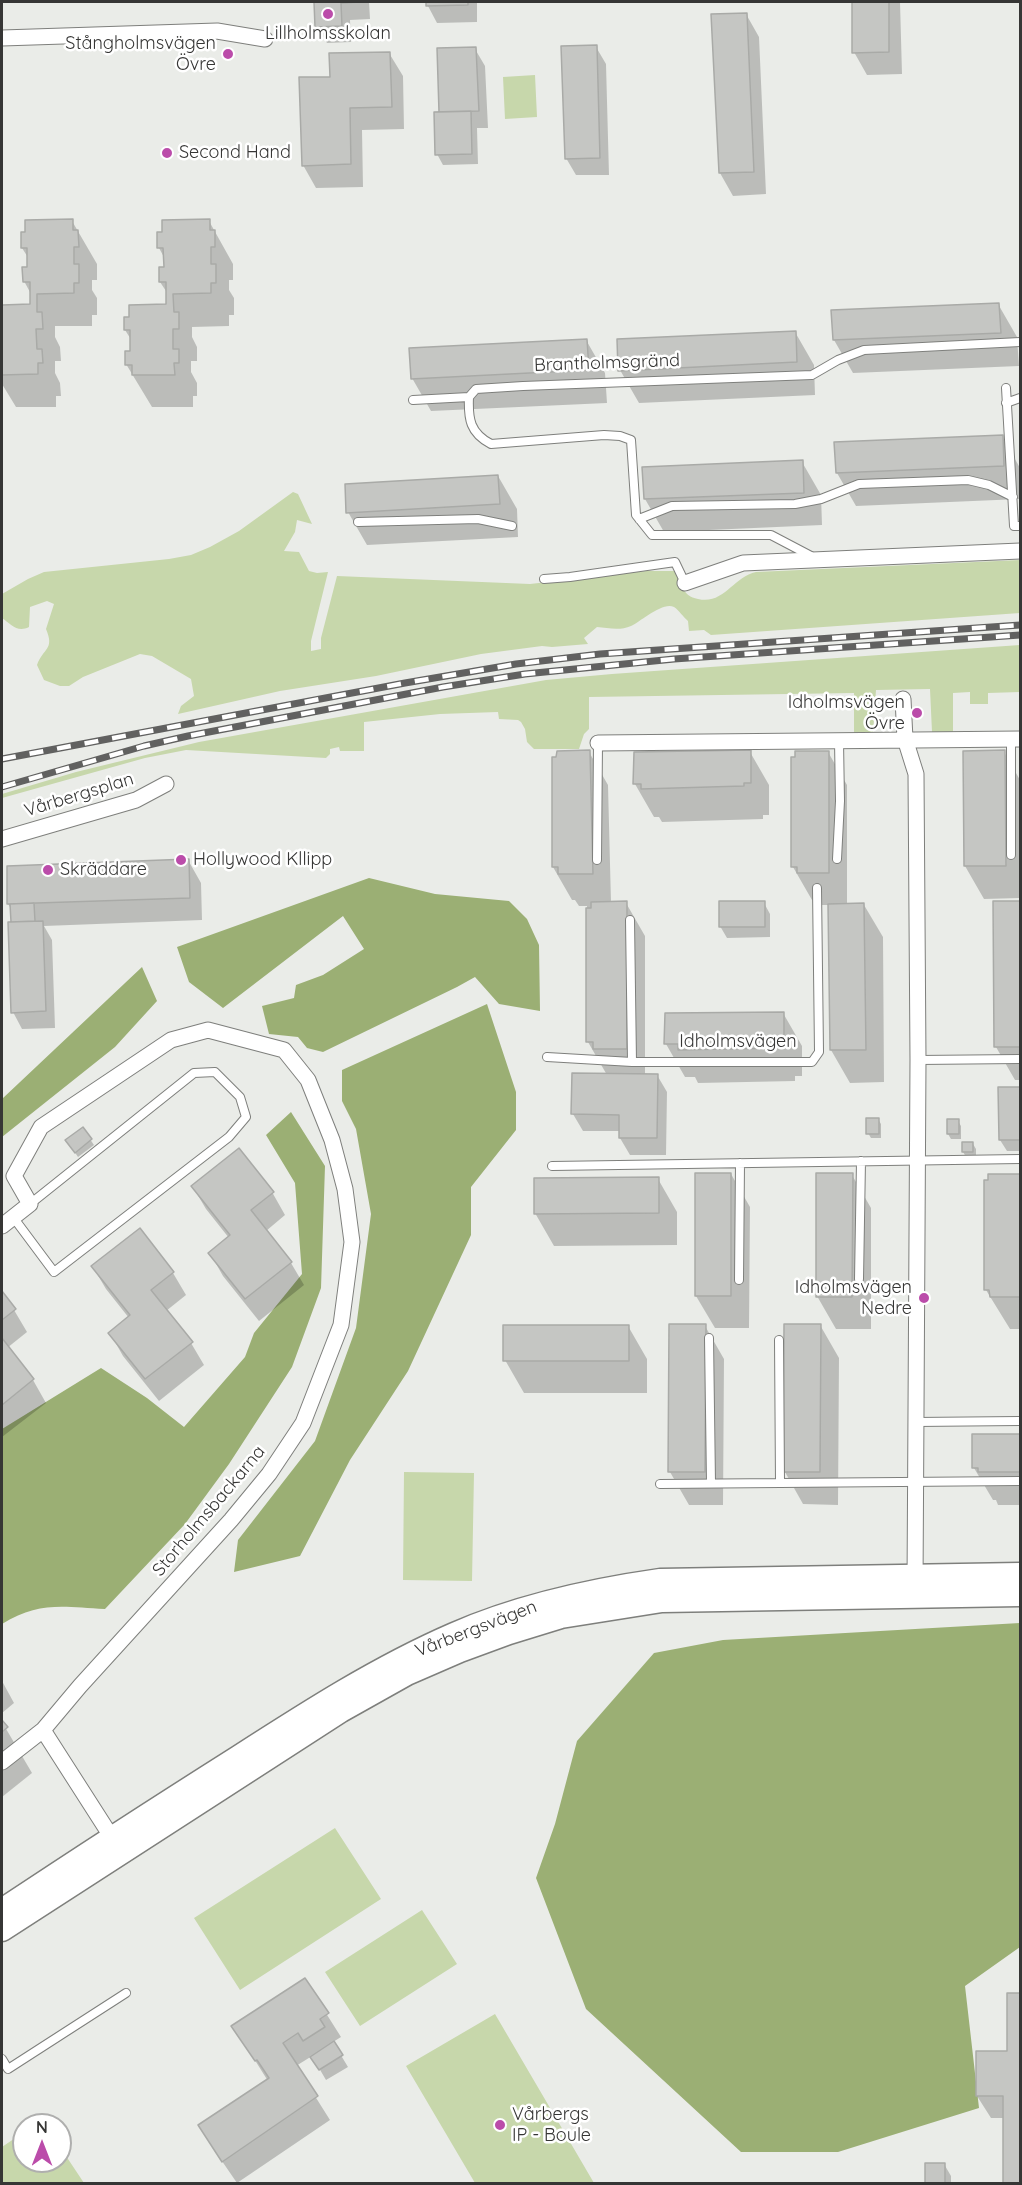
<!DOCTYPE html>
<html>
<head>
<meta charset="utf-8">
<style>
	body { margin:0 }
	#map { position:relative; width:1022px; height:2185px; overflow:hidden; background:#eaece8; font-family:Quicksand,sans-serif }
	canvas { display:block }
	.frame { position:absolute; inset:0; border:3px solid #363635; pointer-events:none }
	.north { position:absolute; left:12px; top:2113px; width:60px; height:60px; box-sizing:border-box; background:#fff; border:2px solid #afafae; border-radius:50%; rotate:0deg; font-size:16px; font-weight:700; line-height:24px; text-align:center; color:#363635 }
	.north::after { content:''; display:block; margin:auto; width:21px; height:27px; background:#bb4caa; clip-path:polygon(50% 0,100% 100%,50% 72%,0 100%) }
</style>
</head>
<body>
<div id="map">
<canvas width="1022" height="2185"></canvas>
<div class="frame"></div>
<div class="north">N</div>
</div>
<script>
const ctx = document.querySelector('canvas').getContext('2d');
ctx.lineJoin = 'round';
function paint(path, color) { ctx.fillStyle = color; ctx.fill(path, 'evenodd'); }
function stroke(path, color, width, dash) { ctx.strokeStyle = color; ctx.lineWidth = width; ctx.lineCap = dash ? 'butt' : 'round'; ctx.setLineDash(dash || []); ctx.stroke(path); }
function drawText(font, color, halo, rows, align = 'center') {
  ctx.font = font + ' Quicksand,sans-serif'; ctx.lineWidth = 5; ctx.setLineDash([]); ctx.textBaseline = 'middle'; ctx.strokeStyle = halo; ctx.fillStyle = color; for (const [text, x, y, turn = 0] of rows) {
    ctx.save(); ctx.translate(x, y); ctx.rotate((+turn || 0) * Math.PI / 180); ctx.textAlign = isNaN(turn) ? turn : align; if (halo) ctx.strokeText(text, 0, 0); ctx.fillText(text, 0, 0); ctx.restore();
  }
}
const green = new Path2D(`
	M535,75l2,42 -32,2 -2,-42z
	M293,492l5,2 14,30 -15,-4 -2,12 -11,19 15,1 10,19 8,2 11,-1 -17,69v10l10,-2v-11l16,-62 193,8 116,-13h34c2,14 2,25 18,28 26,6 35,-22 58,-27l264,-12v53l-309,22 -7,-5 -15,1 -1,-10c-5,-4 -9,-11 -14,-14 -11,-6 -34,15 -43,19 -11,5 -23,2 -34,1l-13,11 4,6 -36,3 -10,-1 -61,8 -105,22 -96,15 -102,23 3,-8 13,-10 -3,-17 -39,-23 -12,-2 -57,23 -14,9h-9l-16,-6 -7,-15c6,-17 18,-15 9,-36l8,-25 -7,-3 -17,6 -1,20c-12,6 -18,-3 -27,-9v-24l26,-15 16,-7 125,-13 22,-4 19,-8 29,-16z
	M1020,645v47l-32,1v11h-18v-12l-17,1v39h-21l-2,-43 -54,1 -3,43h-19v-40l-265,4v32l-5,5 -5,15h-45l-7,-7 -2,-13 -4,-7 -3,-2 -19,-1 -1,-7 -58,2 -76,8v29h-24l-1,-4 -9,2v5l-4,4 -140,-8 -41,8 -143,40v-4l74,-22 123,-30 347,-62 66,-6z
	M404,1472l70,1 -2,108 -69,-1z
	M335,1828l46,71 -141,91 -46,-72z
	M422,1910l35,54 -97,62 -35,-54z
	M495,2014l99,169h-119l-69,-117z
	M24,2132v29h36v-14l24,36h-82v-36z`);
const forest = new Path2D(`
	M369,878l66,16 74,7 18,18 12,26 1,66 -41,-7 -24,-27 -18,10 -134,65 -16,-4 -9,-11 -29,-3 -7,-28 32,-8 2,-13 27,-10 41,-26 -21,-33 -120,92 -34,-26 -12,-35z
	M142,967l15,34 -42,46 -113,90v-38z
	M487,1004l29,88v38l-45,57v48l-63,136 -58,89 -50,96 -66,16 4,-32 77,-99 41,-113 15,-114 -15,-85 -14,-28v-31z
	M291,1112l34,54 -4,122 -29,79 -63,97 -44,60 -80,85c-42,-2 -66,-8 -103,15v-195l99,-61 46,30 37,29 61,-70 9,-24 48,-59 -7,-91 -29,-48z
	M1020,1623v324l-55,39 14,122 -141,44h-97l-155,-143 -50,-131 19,-54 22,-83 77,-88 69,-13z`);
const shadow = new Path2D(`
	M327,2h42l1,17 -20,1 1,22 -24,1 -10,-17z
	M427,2h50v20l-40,1 -9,-17z
	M853,2h47l2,72 -35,1 -13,-23z
	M746,14l13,23 7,157 -33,2 -13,-23z
	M596,47l10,17 3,111h-33l-10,-17z
	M475,49l10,17 3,62h-11l1,36 -35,1 -6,-11 3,-40z
	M389,53l14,23 1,53 -42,1 1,57 -47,1 -13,-23z
	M72,221l25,43v16h-5v10l5,8v17h-5v11h-37v11l5,10 1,14h-6v12l5,10 1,13h-5v11h-40l-14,-23v-78h29v-12l-7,-13 5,-12v-10l-7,-11z
	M209,221l24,43v16h-4v10l5,8v17h-5v11l-37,1v10l5,10v14h-6v11l6,11v13h-4v11h-41l-26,-43 6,-12v-11l-7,-11 43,-24v-12l-8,-12 5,-13v-10l-6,-11z
	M998,304l19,33 2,29 -166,7 -19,-33z
	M795,332l19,33 1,30 -176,8 -19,-33z
	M586,340l19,33 2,30 -176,8 -19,-33z
	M1002,436l18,32v31l-164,7 -19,-33z
	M802,462l19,33 1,30 -158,7 -19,-33z
	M498,476l19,33 1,28 -151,8 -19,-33z
	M589,752l19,33 3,118h15l19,33v139h12l10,17 -1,63h-36l-10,-17 1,-7h-38l-10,-17 34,-39 -19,-33 -1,-136h-8l-4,-6h-3l-19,-33z
	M750,752l19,33v30h-6v4l-101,3 -3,-5h-5l-19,-33 1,-30z
	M828,752l19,33v120h17l19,32 1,145 -34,1 -19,-33 -1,-145h-13l-3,-5h-2l-19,-33z
	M1004,752l16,28v118l-36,1 -19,-33z
	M188,860l13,23 1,37 -158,6 8,14 3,88 -33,1 -9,-17 -1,-102 -4,-6z
	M995,902h25v178h-5l-19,-33z
	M764,903l6,11v23l-43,1 -7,-12z
	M783,1013l19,33v30h-7v5l-97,2 -3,-6h-10l-19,-33 1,-30z
	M1000,1088h20v63h-13l-7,-11z
	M878,1119l3,5v14h-10l-3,-5z
	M958,1121l3,5v13h-10l-3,-5z
	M83,1129l11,16 -16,12 -8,-12z
	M973,1144l3,5v8h-10l-3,-5z
	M731,1174l19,33 -1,121h-34l-19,-32z
	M852,1175l19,33v121h-35l-19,-33z
	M990,1176h30v153h-10l-24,-39z
	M658,1179l19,33v33l-123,1 -19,-33z
	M193,1187l79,5 13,23 -19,16 25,32 13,22 -45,36 -36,-45 -13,-23 19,-15 -23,-29z
	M93,1267l80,6 13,22 -20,16 25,32 13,22 -45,36 -36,-45 -13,-23 19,-15 -23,-29z
	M2,1294l12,16 13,22 -20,16 26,32 13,23 -44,34z
	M820,1325l19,33 -1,147 -35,-1 -18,-32z
	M628,1326l19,33v34h-123l-19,-33z
	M705,1326l19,33 -1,146h-34l-19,-33z
	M974,1435l46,1v69h-22l-2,-5h-3l-19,-32z
	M2,1681l12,22 -12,10z
	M2,1722l30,51 -30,24z
	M305,1980l36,57 -8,5 15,25 -22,13 -14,-24 -16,10 34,54 -93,63 -24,-35 55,-67 -34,-54z
	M1009,1994h11v190h-16v-66h-13l-14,-22 32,-44z
	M944,2164l7,12v8h-25z`);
const building = new Path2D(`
	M314,2h47l-20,1 1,23 -27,1z
	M426,2h42v3l-42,1z
	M852,2h37v50l-37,1z
	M747,13l7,159 -35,1 -8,-159z
	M597,45l3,113 -35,1 -4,-113z
	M476,47l3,64 -40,1 -2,-64z
	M390,52l2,55 -42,1 1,56 -49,2 -3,-89h31l-1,-24z
	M471,111l1,43 -37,1 -1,-43z
	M73,219v11h5l1,17h-5v17h5v19h-5v10l-37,1v18h5l1,17h-7l1,20h5l1,14h-5v11l-36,1v-70l28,-1v-22h-7l-1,-15h5v-19h-6v-16h4v-12z
	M210,219v11h5v17h-4v17h5v19h-5v10l-38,1 1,18h5v17h-6v20h6v14h-5l1,12h-43v-10h-7v-14h5v-21h-6v-13h5v-12l37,-1v-22h-7v-15h5l-1,-19h-6v-16h5v-12z
	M999,303l2,30 -168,7 -2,-30z
	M796,331l1,31 -179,9 -1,-32z
	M587,339l2,31 -178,9 -2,-31z
	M1003,435l1,31 -168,7 -2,-31z
	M803,460l1,33 -160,6 -2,-32z
	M498,475l2,29 -154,9 -1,-29z
	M590,750l3,124h-35v-7h-6v-110h4l1,-6z
	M751,750v33h-7v3l-103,3v-5h-8l1,-32z
	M1005,750l1,116h-42l-1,-115z
	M795,751h34v122h-32v-6h-6v-110h4z
	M189,859l1,39 -183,6v-38z
	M627,901v148h-34v-7h-7v-134h5v-6z
	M719,901h46v26h-46z
	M993,901h27v146h-26z
	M34,903l1,18 -24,1 -1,-18z
	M864,903l2,147h-36l-2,-146z
	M43,921l3,90 -35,2 -3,-91z
	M784,1012v32h-7v4l-99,2v-6h-14l1,-31z
	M572,1073l86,1 -1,64h-38v-23l-48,-1z
	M998,1087h22v53h-21z
	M866,1118h13v16h-13z
	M947,1119h12v15h-12z
	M83,1127l9,12 -17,14 -10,-13z
	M962,1142h11v10h-11z
	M239,1148l35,44 -23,18 41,52 -47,37 -37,-46 22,-18 -39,-49z
	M695,1173h36v123h-36z
	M816,1173h37l-1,124h-36z
	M988,1174h32v123h-30l-1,-7h-5v-110h4z
	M659,1177v36l-125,1v-36z
	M140,1228l34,44 -23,18 42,52 -48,37 -37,-46 22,-18 -39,-49z
	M2,1291l14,18 -14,11z
	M669,1324h37l-1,148h-37z
	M784,1324h37l-1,148h-37z
	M503,1325h126v36h-126z
	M2,1338l32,41 -32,26z
	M972,1434h48v38h-42v-4h-6z
	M2,1720l6,7 -6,5z
	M305,1978l24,35 -9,6 5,8 -22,14 -5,-8 -15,10 35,53 -96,66 -24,-37 71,-47 -12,-18 -2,1 -24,-35z
	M1007,1993h13v191h-17v-88h-27v-45h31z
	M334,2041l9,14 -24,15 -9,-13z
	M925,2163h20v21h-20z`);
const lane = new Path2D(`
	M1006,388l8,138h6
	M413,400l56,-3
	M1006,403l14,-5
	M639,519l33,-13 123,-2 26,-5 38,-15 109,-4 21,5 24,12
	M358,522l120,-3 34,7
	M811,556l-40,-21h-119l-16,-20 -5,-75 -11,-4 -16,-1 -113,9c-21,-11 -23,-25 -22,-47l7,-8 47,-3 289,-11 26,-15 26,-10 156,-8
	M544,579l26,-2 105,-15 10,21
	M1011,855v-116
	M837,859l3,-58 -1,-60
	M597,860l1,-117
	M630,920l2,142
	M547,1057l85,5h180l7,-10 -2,-164
	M918,1060l102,-1
	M552,1166l468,-7
	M13,1217l41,55 175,-135 17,-20 -6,-20 -25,-25 -21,1 -164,131
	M859,1279l2,-118
	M739,1280l1,-117
	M709,1338l2,145
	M779,1340l1,143
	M915,1422l105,-1
	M660,1484l360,-3
	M2,2059l6,10 118,-76`);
const street = new Path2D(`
	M2,38l215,-7 48,8
	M685,583l58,-20 277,-12
	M903,699l2,40 11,35 2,286 -3,525
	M598,743l422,-4
	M2,839l134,-39 30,-16
	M2,1226l28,-22 -16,-28 27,-49 130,-87 37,-10 76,20 24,30 24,60 13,49 7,53 -11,83 -38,98 -34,51 -38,46 -151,166 -37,44 -41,32
	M43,1730l73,114`);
const secondary = new Path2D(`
	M2,1910c78,-52 157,-103 236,-153 70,-45 140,-90 216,-123 66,-29 136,-44 206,-54l360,-6
	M2,1930l339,-219 66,-37 53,-23 49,-18 52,-16 101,-16 358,-6`);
const rail = new Path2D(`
	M2,759l403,-76 111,-19 84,-10 420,-29
	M2,787l142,-41 44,-10 255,-49 82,-13 149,-15 346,-24`);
const markers = [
	[328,14,6,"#bb4caa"],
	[228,54,6,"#bb4caa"],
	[167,153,6,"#bb4caa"],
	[917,713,6,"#bb4caa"],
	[181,860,6,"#bb4caa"],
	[48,870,6,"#bb4caa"],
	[924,1298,6,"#bb4caa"],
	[500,2125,6,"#bb4caa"]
];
const poiNames = [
	["Lillholmsskolan",328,34,"center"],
	["Stångholmsvägen",216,44,"right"],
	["Övre",216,65,"right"],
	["Second Hand",179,153],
	["Idholmsvägen",905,703,"right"],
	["Övre",905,724,"right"],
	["Hollywood Kllipp",193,860],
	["Skräddare",60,870],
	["Idholmsvägen",912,1288,"right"],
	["Nedre",912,1309,"right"],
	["Vårbergs",512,2115],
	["IP - Boule",512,2136]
];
const streetNames = [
	["Brantholmsgränd",607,363,-2],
	["Vårbergsplan",79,795,-17],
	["Idholmsvägen",738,1042],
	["Storholmsbackarna",209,1511,-50],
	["Vårbergsvägen",476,1629,-21]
];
paint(green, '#c7d7ab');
paint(forest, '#9baf74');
paint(shadow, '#0003');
paint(building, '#c5c6c3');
stroke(building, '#a9aaa7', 1.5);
stroke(lane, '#7e7f7c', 10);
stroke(street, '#7e7f7c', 17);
stroke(secondary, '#7e7f7c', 25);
stroke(lane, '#fff', 8);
stroke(street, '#fff', 15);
stroke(secondary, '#fff', 22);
stroke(rail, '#616160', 7);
stroke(rail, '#fff', 4.5, [14]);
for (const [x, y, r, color] of markers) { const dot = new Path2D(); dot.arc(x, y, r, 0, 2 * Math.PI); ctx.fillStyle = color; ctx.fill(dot); stroke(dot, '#fff', 2); }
drawText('18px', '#363635', '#fff', poiNames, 'left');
drawText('18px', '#363635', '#fff', streetNames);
</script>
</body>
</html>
